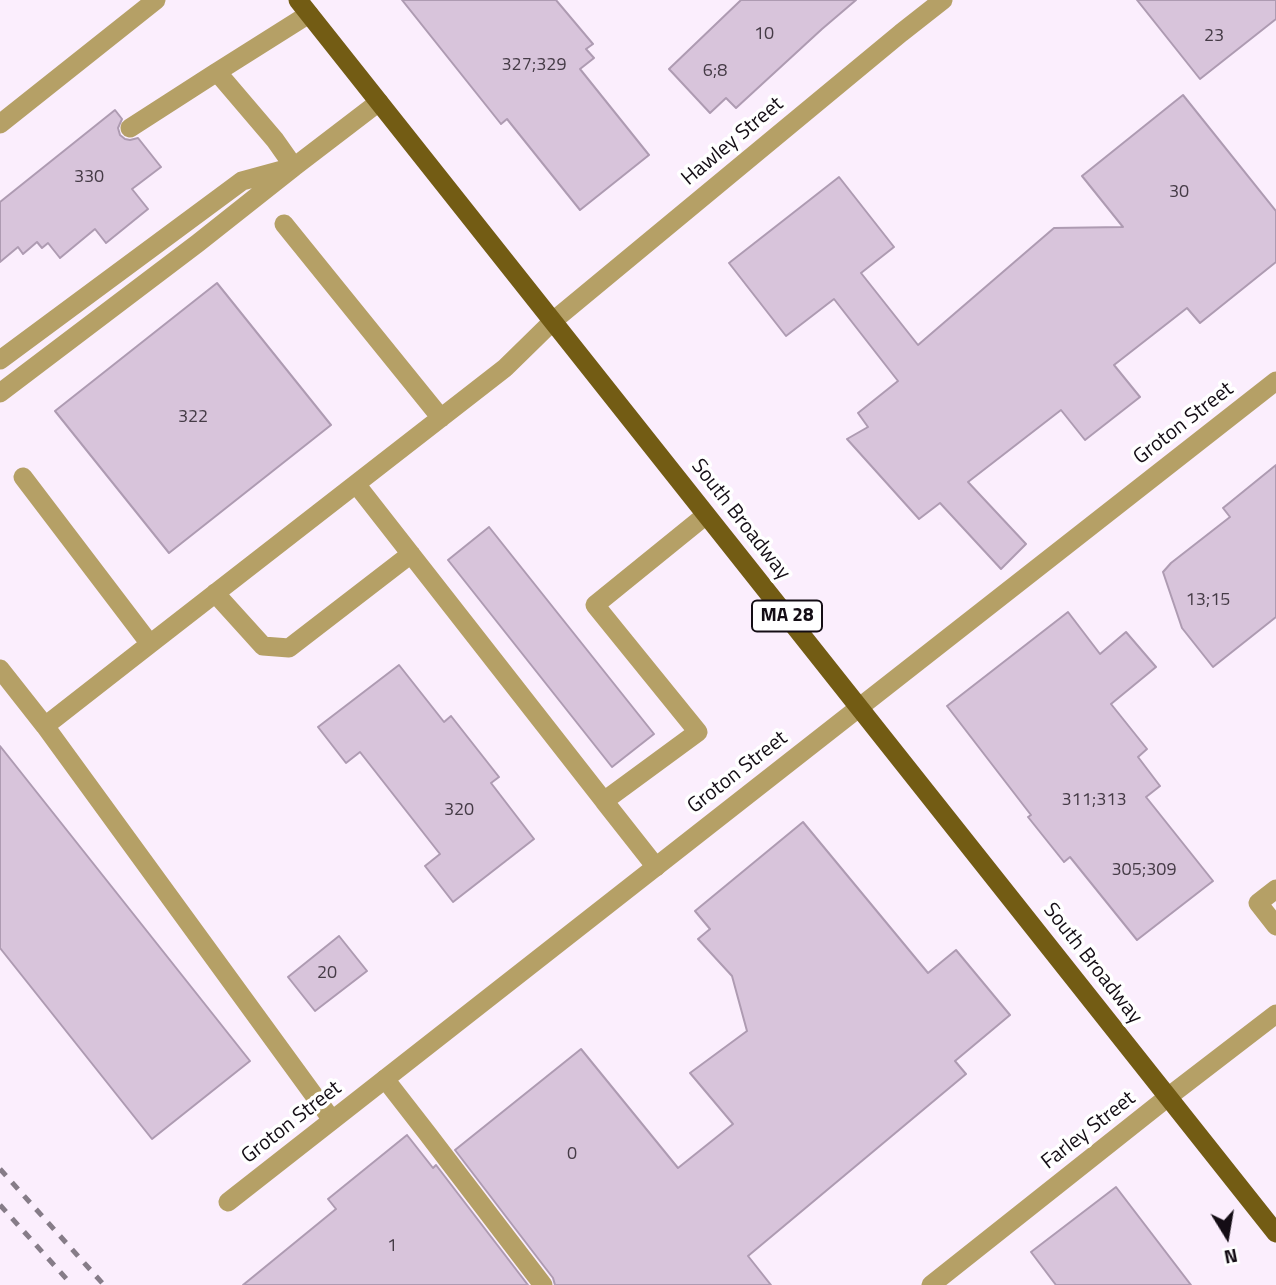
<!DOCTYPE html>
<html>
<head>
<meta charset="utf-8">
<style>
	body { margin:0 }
	#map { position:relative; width:1276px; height:1285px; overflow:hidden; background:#fbeefd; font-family:"Titillium Web",sans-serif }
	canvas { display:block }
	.north { position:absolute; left:1192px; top:1201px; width:70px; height:70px; -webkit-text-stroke:5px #fff; paint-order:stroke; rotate:169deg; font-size:19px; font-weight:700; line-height:28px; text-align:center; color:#140d15 }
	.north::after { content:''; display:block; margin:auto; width:24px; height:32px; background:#140d15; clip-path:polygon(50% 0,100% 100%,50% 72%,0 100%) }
</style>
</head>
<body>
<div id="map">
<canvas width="1276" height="1285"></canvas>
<div class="north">N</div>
</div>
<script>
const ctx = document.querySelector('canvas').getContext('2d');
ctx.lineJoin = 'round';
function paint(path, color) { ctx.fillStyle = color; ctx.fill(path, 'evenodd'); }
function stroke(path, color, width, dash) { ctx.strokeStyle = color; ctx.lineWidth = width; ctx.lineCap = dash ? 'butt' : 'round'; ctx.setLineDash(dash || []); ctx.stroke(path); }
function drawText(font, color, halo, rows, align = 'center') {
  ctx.font = font + ' "Titillium Web",sans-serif'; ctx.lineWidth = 7; ctx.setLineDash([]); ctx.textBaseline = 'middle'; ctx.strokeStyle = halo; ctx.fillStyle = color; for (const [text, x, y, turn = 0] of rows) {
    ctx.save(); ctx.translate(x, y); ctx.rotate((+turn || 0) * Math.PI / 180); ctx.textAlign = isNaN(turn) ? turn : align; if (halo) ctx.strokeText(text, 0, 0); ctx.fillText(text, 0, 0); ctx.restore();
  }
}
const building = new Path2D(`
	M402,0h154l37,44 -7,5 8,9 -14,11 69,86 -69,55 -73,-91 -6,5z
	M741,0h115l-34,29 -86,79 -10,-10 -16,15 -41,-44z
	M1137,0h139v19l-76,60z
	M1183,95l93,116v51l-76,61 -13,-15 -73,57 26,32 -55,43 -24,-30 -93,72 58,62 -25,25 -61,-66 -21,16 -72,-80 21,-12 -10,-14 40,-32 -64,-82 -48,37 -57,-73 110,-86 55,70 -33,26 57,72 136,-117 69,-1 -41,-51z
	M115,110l7,9 -4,9 2,7 5,4 5,1 8,-2 23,29 -29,22 16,20 -42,34 -11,-14 -35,29 -12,-15 -6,5 -5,-6 -14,12 -5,-7 -18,15v-60z
	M217,283l114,142 -162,128 -114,-142z
	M1276,465v152l-63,50 -31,-39 -19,-56 8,-9 59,-46 -7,-9z
	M489,527l165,207 -42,33 -164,-207z
	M1068,612l32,42 26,-22 30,35 -45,37 36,45 -9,8 22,29 -14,11 67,84 -76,59 -67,-83 -6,5 -36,-45 3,-2 -84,-109z
	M399,665l45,57 7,-6 48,61 -8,6 43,56 -81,63 -28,-36 15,-12 -80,-102 -14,11 -28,-36z
	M0,746l250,315 -98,78 -152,-191z
	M803,822l125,151 28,-23 54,65 -55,46 11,13 -218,182 23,29h-216l-2,-7 -98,-128 126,-101 97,119 55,-44 -43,-51 57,-42 -15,-55 -34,-37 12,-10 -15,-18z
	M339,936l28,35 -52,40 -27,-34z
	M407,1135l26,33 3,-3 92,120h-285l93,-76 -8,-10z
	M1116,1187l75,98h-135l-25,-33z`);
const service = new Path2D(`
	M309,14l-92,58 58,68 19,27 85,-65
	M130,128l87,-56
	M284,224l157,194
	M0,360l242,-179 44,-12
	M0,393l198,-150 96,-76
	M23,477l127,167 355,-276 48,-47
	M356,484l248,317 94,-69 -103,-127 111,-90
	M215,593l48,53 26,2 122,-94
	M0,669l45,57 287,394
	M45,726l105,-82
	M604,801l52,66
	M1276,889l-18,14 18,23
	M385,1079l42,54 116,152`);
const minor = new Path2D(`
	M0,124l156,-124
	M553,321l348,-288 42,-33
	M228,1202l1048,-821
	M931,1285l237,-188 108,-83`);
const primary = new Path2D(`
	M298,0l978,1233`);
const rail = new Path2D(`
	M0,1169l104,116
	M0,1205l72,80`);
const numberNames = [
	["10",764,35],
	["23",1214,37],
	["327;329",534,66],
	["6;8",715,72],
	["330",89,178],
	["30",1179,193],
	["322",193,418],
	["13;15",1208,601],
	["311;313",1094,801],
	["320",459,811],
	["305;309",1144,871],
	["20",327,974],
	["0",572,1155],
	["1",392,1247]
];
const shields = [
	[787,616,70]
];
const shieldNames = [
	["MA 28",787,616]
];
const streetNames = [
	["Hawley Street",733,142,-40],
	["Groton Street",1184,424,-38],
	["South Broadway",740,520,52],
	["Groton Street",738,773,-38],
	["South Broadway",1092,964,52],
	["Groton Street",292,1123,-38],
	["Farley Street",1089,1131,-38]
];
paint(building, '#d8c4db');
stroke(building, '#ae9bb2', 2);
stroke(service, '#b5a066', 19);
stroke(minor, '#b5a066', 19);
stroke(primary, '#735c14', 19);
stroke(rail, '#867c88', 5, [9, 9]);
drawText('18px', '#453b46', null, numberNames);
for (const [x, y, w] of shields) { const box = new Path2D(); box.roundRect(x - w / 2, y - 15.5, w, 31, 5); ctx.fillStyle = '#fff'; ctx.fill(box); stroke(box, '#140d15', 2); }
drawText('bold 19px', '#140d15', null, shieldNames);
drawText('21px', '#140d15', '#fff', streetNames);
</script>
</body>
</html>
